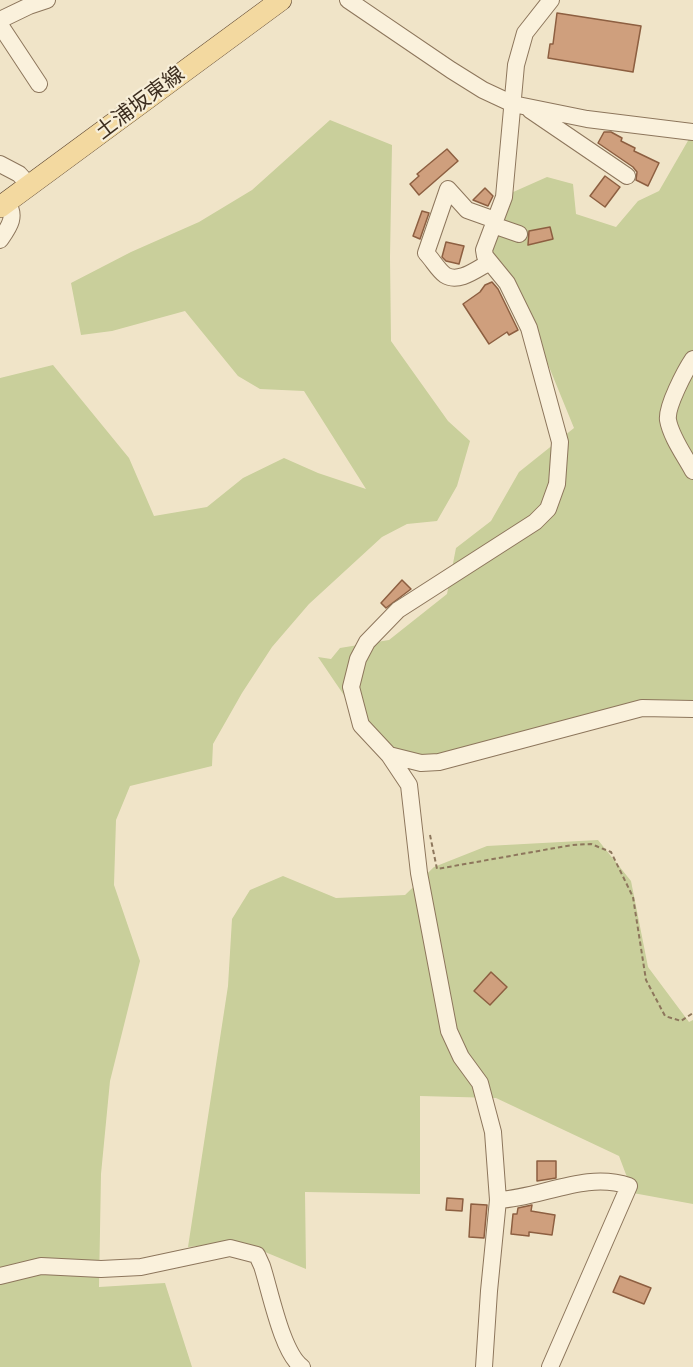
<!DOCTYPE html>
<html>
<head>
<meta charset="utf-8">
<style>
	body { margin:0 }
	canvas { display:block; background:#f0e4c8 }
</style>
</head>
<body>
<canvas width="693" height="1367"></canvas>
<script>
const ctx = document.querySelector('canvas').getContext('2d');
ctx.lineJoin = 'round';
function paint(path, color) { ctx.fillStyle = color; ctx.fill(path, 'evenodd'); }
function stroke(path, color, width, dash) { ctx.strokeStyle = color; ctx.lineWidth = width; ctx.lineCap = dash ? 'butt' : 'round'; ctx.setLineDash(dash || []); ctx.stroke(path); }
function drawText(font, color, halo, rows, align = 'center') {
  ctx.font = font + ' "Crimson Pro","Noto Sans JP",serif'; ctx.lineWidth = 4.5; ctx.setLineDash([]); ctx.textBaseline = 'middle'; ctx.strokeStyle = halo; ctx.fillStyle = color; for (const [text, x, y, turn = 0] of rows) {
    ctx.save(); ctx.translate(x, y); ctx.rotate((+turn || 0) * Math.PI / 180); ctx.textAlign = isNaN(turn) ? turn : align; if (halo) ctx.strokeText(text, 0, 0); ctx.fillText(text, 0, 0); ctx.restore();
  }
}
const green = new Path2D(`
	M330,120l62,25 -2,112 1,84 57,80 22,20 -13,45 -20,35 -30,3 -25,13 -73,67 -37,43 -30,46 -29,51 -1,22 -82,20 -14,34 -2,65 26,76 -30,120 -9,93 -2,113 66,-4 27,84h-192v-989l53,-13 76,93 25,58 53,-9 36,-29 41,-20 34,15 48,16 -62,-98 -44,-2 -22,-13 -53,-65 -73,20 -31,4 -10,-52 60,-31 68,-30 53,-32z
	M693,132v570l-258,56h-20l-42,-20 -55,-81 13,2 9,-11 49,-8 58,-46 9,-46 35,-27 28,-49 55,-44 -29,-71 -55,-105 21,-59 36,-16 26,7 3,30 40,13 22,-26 21,-10z
	M598,840l33,41 17,86 41,55 4,-2v184l-60,-11 -14,-37 -123,-58 -76,-2v98l-115,-2 1,77 -65,-27 -53,5 40,-261 4,-67 18,-29 33,-14 53,22 69,-3 29,-28 53,-21z`);
const building = new Path2D(`
	M557,13l84,13 -8,46 -85,-14 2,-14h3z
	M604,132h7l11,6 -1,3 14,7 -1,3 25,12 -11,23 -12,-6 1,-8 -4,-5 -35,-24z
	M447,149l11,12 -39,34 -9,-11 9,-8 -2,-2z
	M605,176l15,11 -15,20 -15,-11z
	M485,188l8,8 -5,10 -15,-6z
	M422,211l7,2 -9,26 -7,-3z
	M550,227l3,12 -25,6 1,-14z
	M446,242l18,4 -5,18 -13,-3 -4,-4z
	M492,282l6,7 20,41 -9,5 -2,-3 -18,12 -26,-40 17,-12 5,-7z
	M402,580l9,9 -25,19 -5,-5z
	M491,972l16,15 -17,18 -16,-14z
	M537,1161h19v17l-19,3z
	M447,1198l16,1 -1,12 -16,-1z
	M471,1204l16,1 -3,33 -15,-1z
	M532,1205l-1,6 24,4 -3,20 -23,-3v4l-18,-2 2,-20h4l1,-6z
	M620,1276l31,12 -7,16 -31,-12z`);
const path = new Path2D(`
	M430,835l7,34 135,-24 19,-1 20,8 22,45 13,83 19,36 16,5 12,-8`);
const minor = new Path2D(`
	M348,0l103,70 32,20 30,14 74,15 106,13
	M0,20l29,-14 18,-6
	M0,25l39,59
	M530,110l97,66
	M0,164l19,10 11,12
	M493,225l26,9
	M0,240c9,-13 17,-23 7,-38
	M490,262c-12,6 -31,22 -45,13 -7,-5 -13,-16 -19,-22l22,-64 19,21 28,10
	M693,359c-8,12 -27,48 -25,61 3,17 17,36 25,51
	M389,755l32,8 18,-1 203,-54 51,1
	M498,1200c44,-2 87,-29 131,-14l-79,181
	M0,1276l41,-10 60,3 40,-2 89,-19 27,7 5,11c8,24 20,87 40,101
	M484,1367l5,-76 9,-91 -5,-68 -13,-49 -19,-26 -12,-26 -30,-158 -10,-88 -20,-30 -28,-30 -10,-38 7,-28 9,-17 31,-32 137,-88 13,-13 9,-25 3,-42 -31,-114 -22,-45 -22,-27 -1,-6 20,-53 12,-132 9,-32 26,-33`);
const major = new Path2D(`
	M0,207l281,-207`);
const streetNames = [
	["土浦坂東線",140,103,-37]
];
paint(green, '#c9cf9b');
paint(building, '#cf9f7d');
stroke(building, '#8d5f41', 1.5);
stroke(minor, '#8d765c', 18);
stroke(major, '#5b4430', 22);
stroke(path, '#8d765c', 2, [4.5, 3]);
stroke(minor, '#faf1dc', 16);
stroke(major, '#f3d9a0', 21);
drawText('21px', '#3d2e20', '#f7eed8', streetNames);
</script>
</body>
</html>
